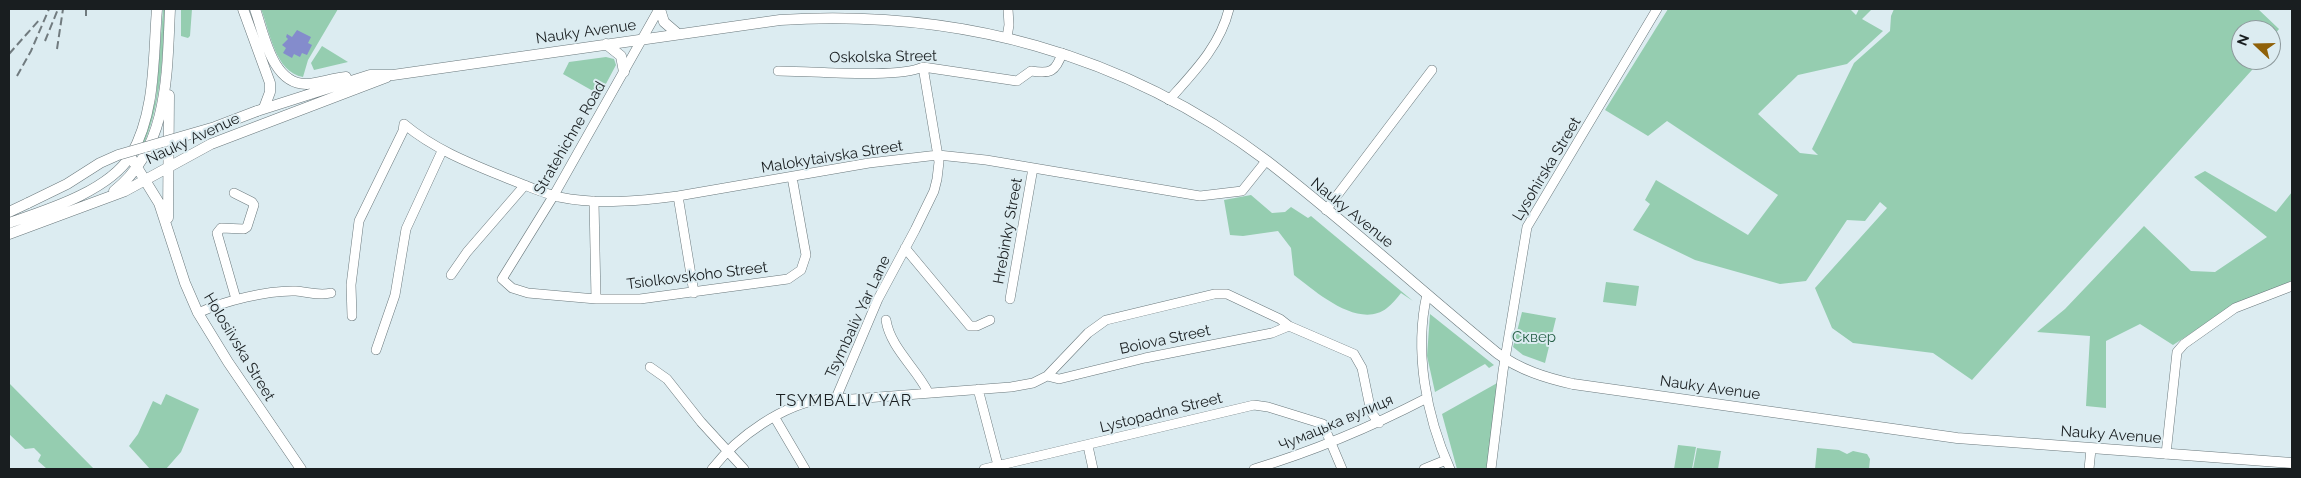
<!DOCTYPE html>
<html>
<head>
<meta charset="utf-8">
<style>
	body { margin:0 }
	#map { position:relative; width:2301px; height:478px; overflow:hidden; background:#dcecf1; font-family:Raleway,sans-serif }
	canvas { display:block }
	.frame { position:absolute; inset:0; border:10px solid #191e20; pointer-events:none }
	.north { position:absolute; left:2231px; top:20px; width:50px; height:50px; box-sizing:border-box; background:#dcecf1; border:1px solid #8e9a9d; border-radius:50%; rotate:291deg; font-size:14px; font-weight:700; line-height:20px; text-align:center; color:#191e20 }
	.north::after { content:''; display:block; margin:auto; width:18px; height:22px; background:#8f6109; clip-path:polygon(50% 0,100% 100%,50% 72%,0 100%) }
</style>
</head>
<body>
<div id="map">
<canvas width="2301" height="478"></canvas>
<div class="frame"></div>
<div class="north">N</div>
</div>
<script>
const ctx = document.querySelector('canvas').getContext('2d');
ctx.lineJoin = 'round';
function paint(path, color) { ctx.fillStyle = color; ctx.fill(path, 'evenodd'); }
function stroke(path, color, width, dash) { ctx.strokeStyle = color; ctx.lineWidth = width; ctx.lineCap = dash ? 'butt' : 'round'; ctx.setLineDash(dash || []); ctx.stroke(path); }
function drawText(font, color, halo, rows, align = 'center') {
  ctx.font = font + ' Raleway,sans-serif'; ctx.lineWidth = 4; ctx.setLineDash([]); ctx.textBaseline = 'middle'; ctx.strokeStyle = halo; ctx.fillStyle = color; for (const [text, x, y, turn = 0] of rows) {
    ctx.save(); ctx.translate(x, y); ctx.rotate((+turn || 0) * Math.PI / 180); ctx.textAlign = isNaN(turn) ? turn : align; if (halo) ctx.strokeText(text, 0, 0); ctx.fillText(text, 0, 0); ctx.restore();
  }
}
const green = new Path2D(`
	M163,9h2c-2,46 -3,91 -21,135h-2l14,-46z
	M181,9h11l-2,27 -2,2 -7,-2z
	M261,9h77l-30,51 -5,17c-28,-5 -33,-45 -42,-68z
	M1668,9h182l6,6 3,-6h13l-10,10 21,12 -36,33 -49,11 -40,39 42,39 18,2 -6,-6 42,-86 36,-32 1,-15 3,-7h364l21,20 -8,10v-9h-30v30h20l-289,320 -39,-27 -80,-10 -21,-15 -17,-40 72,-80 -7,-6 -15,19 -18,-1 -41,61 -26,3 -85,-24 -62,-30 17,-26 -5,-4 11,-20 92,55 30,-40 -111,-74 -19,15 -43,-26z
	M322,46l26,16 -34,8 -3,-7z
	M606,57l8,2 2,6 -16,30 -37,-21 6,-12z
	M2205,171l71,41 16,-20v88l-15,10 -38,12 -66,43 -33,-21 -34,17v67l-20,-2 4,-70 -53,-4 28,-23 79,-83 47,45 24,1 52,-35 -73,-60z
	M1251,195l21,18 13,-1 6,-5 17,11 3,-2 102,85 -12,-8c-4,5 -9,11 -14,15 -28,22 -71,-16 -93,-33l-3,-27 -13,-17 -35,5 -13,-1 -6,-35z
	M1606,282l33,4 -3,20 -33,-4z
	M1522,312l34,6 -11,45 -22,-8 -10,-8z
	M1430,314l64,51 -5,3 -4,-4 -50,28 -8,-36z
	M1499,382l-12,87h-30l-15,-55z
	M9,383l85,86h-47l-9,-8 3,-6 -7,-7 -9,1 -16,-15z
	M166,394l33,15 -18,43 -15,17h-16l-21,-23 9,-12 15,-33 8,4z
	M1678,445l18,2 -4,22h-18z
	M1697,448l24,3 -3,18h-25z
	M1817,448l22,2 8,4 6,-3 14,3 3,5 -1,10h-54z`);
const water = new Path2D(`
	M297,30l14,7 -3,6 4,2 -5,10 -5,-2 -2,4 -6,-3 -2,4 -9,-5 3,-5 -4,-3 6,-6 -2,-2 1,-3 5,3z`);
const minor = new Path2D(`
	M659,9l-105,186 -52,84 10,9 16,5 68,6h44l148,-20 13,-9 5,-15 -14,-78
	M1007,37l2,-12 -1,-16
	M778,71c34,0 119,8 145,-4l94,14 14,-10c19,3 25,1 31,-18
	M1169,100c25,-28 51,-54 60,-91
	M404,124c31,26 68,40 105,55 16,6 33,14 50,18 38,8 81,4 119,-1l191,-33 69,-8 48,5 214,36 42,-5 24,-30
	M234,193l18,9 2,3 -7,22 -3,2 -23,-1 -4,5 19,66
	M678,196l16,97
	M594,201l2,98
	M1326,210l106,-140
	M905,248l65,78h7l13,-6
	M451,275l16,-23 58,-67
	M1427,294c-13,57 -1,122 23,175
	M1010,299l23,-131
	M198,313c26,-12 70,-23 98,-22 12,1 23,5 35,2
	M352,316l-1,-31 8,-64 44,-90 1,-7
	M886,320c4,27 30,48 42,72
	M376,350l19,-55 11,-66 36,-78
	M650,367l17,12 34,43 43,47
	M1047,376l12,3 86,-21 127,-25 17,-7
	M978,389l21,80
	M836,398l42,-99 37,-69 19,-39 3,-12 2,-17 -16,-95
	M775,418l30,51
	M1088,446l5,23
	M2166,454l11,-102 7,-8 51,-36 57,-22
	M712,469c26,-33 70,-64 113,-71 8,-1 18,0 27,1l159,-12 22,-4 14,-7 41,-43 18,-13 108,-26h13l53,25 9,7 65,28 8,14 9,44 8,11
	M984,469l270,-64 14,2 55,17 19,45
	M1254,469c60,-18 117,-42 173,-71
	M1424,469l22,-9
	M1491,469l12,-98 24,-144 130,-218
	M2089,469l2,-20`);
const major = new Path2D(`
	M243,9l27,74v9l-6,16
	M255,9c9,25 17,76 52,75 13,-1 26,-6 39,-7
	M660,9l4,13 14,12
	M606,44l15,12 3,16
	M257,111l113,-36h23l387,-55c177,-11 344,33 487,141 79,61 153,129 230,192 23,17 49,25 76,31l384,54 335,25
	M130,156l29,47 26,80 13,30 30,49 73,107
	M114,191c55,-43 53,-119 56,-182
	M9,212l19,-9
	M168,218l1,-123
	M9,223c38,-13 100,-32 122,-68 25,-43 22,-98 26,-146
	M9,234l116,-43 86,-47 176,-67`);
const rail = new Path2D(`
	M86,16v-7
	M45,41l13,-32
	M57,49l6,-40
	M9,54l31,-35
	M17,76l14,-25 18,-42`);
const majorBridge = new Path2D(`
	M28,203l39,-19 33,-21 18,-8 97,-28 42,-16`);
const streetNames = [
	["Nauky Avenue",586,32,-8],
	["Oskolska Street",883,57,-1],
	["Stratehichne Road",570,138,-60],
	["Nauky Avenue",193,139,-25],
	["Malokytaivska Street",832,157,-9],
	["Lysohirska Street",1547,169,-59],
	["Nauky Avenue",1352,213,39],
	["Hrebinky Street",1008,231,-80],
	["Tsiolkovskoho Street",697,276,-7],
	["Tsymbaliv Yar Lane",858,317,-65],
	["Boiova Street",1165,340,-12],
	["Holosiivska Street",239,347,59],
	["Nauky Avenue",1710,388,8],
	["Lystopadna Street",1161,413,-14],
	["Чумацька вулиця",1336,423,-23],
	["Nauky Avenue",2111,435,4]
];
const parkNames = [
	["Сквер",1534,337]
];
const neighbourhoodNames = [
	["TSYMBALIV YAR",844,401]
];
paint(green, '#95cdb0');
paint(water, '#848ccc');
stroke(minor, '#6a787c', 10);
stroke(major, '#6a787c', 11);
stroke(minor, '#fff', 9);
stroke(major, '#fff', 10);
stroke(rail, '#717b7f', 2, [8, 4]);
stroke(majorBridge, '#6a787c', 11, []);
stroke(majorBridge, '#fff', 10);
drawText('15px', '#191e20', '#dcecf1', streetNames);
drawText('15px', '#266047', '#dcecf1', parkNames);
ctx.letterSpacing = '1px';
drawText('16px', '#191e20', '#dcecf1', neighbourhoodNames);
ctx.letterSpacing = '0px';
</script>
</body>
</html>
